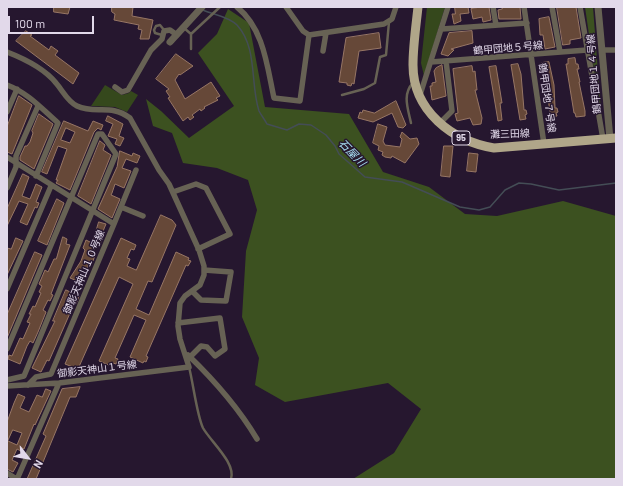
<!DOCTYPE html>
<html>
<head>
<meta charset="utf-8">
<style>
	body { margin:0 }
	#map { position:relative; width:623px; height:486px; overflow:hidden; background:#26172f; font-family:Barlow,sans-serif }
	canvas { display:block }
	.frame { position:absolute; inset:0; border:8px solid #e2d9ea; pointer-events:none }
	.north { position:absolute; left:8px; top:438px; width:40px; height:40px; -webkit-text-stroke:3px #26172f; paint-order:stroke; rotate:121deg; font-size:11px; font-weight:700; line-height:16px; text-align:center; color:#e2d9ea }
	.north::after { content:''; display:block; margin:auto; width:14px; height:18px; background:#e2d9ea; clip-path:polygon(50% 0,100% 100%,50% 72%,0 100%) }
	.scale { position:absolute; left:8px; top:16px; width:86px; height:18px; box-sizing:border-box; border:2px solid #e2d9ea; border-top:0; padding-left:5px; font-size:12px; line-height:14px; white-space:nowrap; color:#e2d9ea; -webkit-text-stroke:3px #26172f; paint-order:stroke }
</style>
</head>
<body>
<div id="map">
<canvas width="623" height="486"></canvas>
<div class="frame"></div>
<div class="north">N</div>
<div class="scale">100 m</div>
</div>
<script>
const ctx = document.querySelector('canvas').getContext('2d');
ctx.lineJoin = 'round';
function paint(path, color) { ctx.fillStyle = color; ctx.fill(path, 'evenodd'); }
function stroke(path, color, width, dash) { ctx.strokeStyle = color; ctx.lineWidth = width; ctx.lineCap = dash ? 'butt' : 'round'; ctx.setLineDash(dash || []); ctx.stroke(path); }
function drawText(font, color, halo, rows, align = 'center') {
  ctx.font = font + ' Barlow,"Noto Sans JP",sans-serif'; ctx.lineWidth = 3; ctx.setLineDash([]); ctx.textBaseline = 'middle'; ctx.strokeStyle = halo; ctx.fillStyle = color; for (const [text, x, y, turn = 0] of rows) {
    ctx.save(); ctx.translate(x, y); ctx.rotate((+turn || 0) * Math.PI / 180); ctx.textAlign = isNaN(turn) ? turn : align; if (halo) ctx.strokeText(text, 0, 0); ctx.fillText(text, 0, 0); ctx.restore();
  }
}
const green = new Path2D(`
	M427,7h18l-21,69 -3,-13z
	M105,85l17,10 7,-2 2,-2 7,4 -11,17 -12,-5 -24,-1z`);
const forest = new Path2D(`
	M585,7h8l9,118z
	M228,9l21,14 16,84 84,7 34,58 46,15 36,27 32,2 66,-15 53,15v263h-263l41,-26 27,-44 -33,-26 -103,19 -30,-17 4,-27 -17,-41 4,-66 11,-41 -9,-30 -31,-12 -34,-5 -11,-30 -19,-7 -7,-27 15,12 28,27 45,-32 -36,-53 19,-19z`);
const stream = new Path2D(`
	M203,10c11,5 25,6 34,15 21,23 13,59 22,86 2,4 6,9 8,13l20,6 12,-6 12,1 15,10 9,11 4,8 26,23 37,5 58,25 19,3 11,-3 15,-17 14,-7 12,1 28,6 57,-7`);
const building = new Path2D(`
	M54,7h16l-2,7 -14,-2z
	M112,7h21l-1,9 21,4 -4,19h-9l2,-9 -4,-1 1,-4 -25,-5 1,-6 -3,-2z
	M455,7h13l1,6 -9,1 1,7 -7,3 -2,-10h3z
	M481,7h8l2,13 -8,2 -1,-5 -9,2 -2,-10z
	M502,7h18l1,12h-22l-1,-9 4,-1z
	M557,7h19l5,31 -11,2v4l-7,1z
	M549,17l6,30 -10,2 -2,-14h-3l-1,-16z
	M26,31l6,4 -2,1 19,14 2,-4 7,5 -3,4 24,18 -6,11 -57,-43z
	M472,31l1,12 -22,6 3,1 -6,6 -7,-2 8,-21z
	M379,33l2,15 -22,3 -5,33 -2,-1 -1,3 -4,-1v-2l-8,-1 7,-44z
	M176,54l17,12 -13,9 -1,-1 -4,6 10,19 26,-17 9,14 -4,2 2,2 -14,7 1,1 -4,3 -1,-2 -8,6 2,2 -4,3 -2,-3 -5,4 -15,-23 2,-1 -4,-6 3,-2 -13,-10z
	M575,58l1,6h2l1,5h-2l3,13h-1l6,29v5l-9,1 -1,-4h-1l-8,-49h2v-5z
	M549,62l5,23 1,23h2l1,4 -2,1 1,3 -6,1 -9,-54z
	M518,64l3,10 3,36h2l1,4 -2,1 1,4 -6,1 -9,-55z
	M442,65l4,31 -14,4 -2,-14h2v-3l4,-1 -2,-11 2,-3z
	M472,66l1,6 2,-1 2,19h-2l7,28 -1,6 -8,1 -3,-7 -13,3 -2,-7 3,-1 -5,-44z
	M496,66l6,37h-2l2,17 -4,1 -9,-54z
	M19,96l13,9 -20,49 -5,-2v-25z
	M396,101l10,24 -3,3 -5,-1 -6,-14 -19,9 -15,-4 2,-6 2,1 1,-3 11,3z
	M39,114l14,10 -19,45 -14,-9v-3l5,-11h2l3,-4 3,-9 -1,-2z
	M108,116l15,8 -4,12 5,2 -4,8 -5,-2 2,-5 -9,-3 5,-12 -7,-3z
	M64,121l24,10 5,-10 10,4 -2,5 -3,-2 -4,4 -24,58 -14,-7 2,-3h-2l11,-31 -9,-3 -11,28 -5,-2zM66,128l9,4 -5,11 -9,-3z
	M378,124l9,3 -4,14 2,4 15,2 2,-8 -2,-2 2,-5 8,7 7,-1 2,6 -14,19 -13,-7 -1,2 -6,-1 -3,-2 1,-3 -5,-2 1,-4 -6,-3z
	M100,141l5,4 -2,5 8,5 -20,49 -13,-8z
	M444,146h9l-3,31 -9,-1z
	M120,151l12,5 1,-3 7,3 -3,7 -11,-4 -4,9 9,3 -7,17 -9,-4 -3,9 -1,2 9,4 -8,19 -14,-9 19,-42z
	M469,153l9,1 -2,18 -9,-1z
	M23,174l6,3 -7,19 8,3 6,-15 6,3 -6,15 3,1 -2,5 -2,-1 -8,18 -7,-3 8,-18 -9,-3 -12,25v-17z
	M57,199l7,4 -17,42 -9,-4z
	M161,215l11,5 4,5 -24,57 -4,-1 -12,28 13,6 27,-63 13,6 -1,2 3,1 -3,5 -2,-1 -40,91 2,1 -2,5 -2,-1 -1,2 -13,-6 16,-37 -12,-5 -19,43 3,1 -2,5 -3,-1 -2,3 -12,-5 34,-77 -14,-7 -41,92 -13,-5 56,-126 15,7 -2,5 -3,-1 -4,9 3,1 -3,7 9,4z
	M99,222l7,2 -5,12 2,1 -3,7 -3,-1 -5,11 3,1 -2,6 -2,-1 -2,3 -7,20 -12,-5 11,-17 4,-11 -2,-2 3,-8 6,3z
	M63,237l4,2 -1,5 4,1 -19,49 2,1 -3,6 -2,-1 -5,10 3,2 -8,20 -5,11 -3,-2 -3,5 -7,18 -12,-5 1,-4 3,1 8,-18 3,1 7,-16 -3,-1 4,-8h-2l4,-8 2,1 6,-14 -2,-1 3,-6 -3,-2 6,-14 3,2 6,-13h2z
	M16,238l7,3 -16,34v-27l4,1z
	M35,252l7,3 -35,83v-23z
	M66,290l13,6 -3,8h-2l-25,57 -2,-1 -6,12 -9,-4 23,-47h-2z
	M80,387l-4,10h-6l-34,82h-9l19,-43 -3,-2 19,-45z
	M46,389l5,2 -16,34 -1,-1 -10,25 -2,-1 -1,3 -4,-2 -5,11 6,3 -5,9 -6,-3v-47l7,-19 4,-9 7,3 -5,11 9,4 8,-17 5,2zM13,430l9,3 -5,12 -9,-4z`);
const service = new Path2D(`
	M184,28l7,6
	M162,35l-7,-2 -1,-3 2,-4 4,-1 4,5
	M191,49v-15l29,-27
	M342,95l22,-6 11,-6 5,-26 6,-2 3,-33
	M411,123c-3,-14 -9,-29 2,-40
	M189,367c4,15 8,49 14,61 8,14 33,35 28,51`);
const minor = new Path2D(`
	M237,7c27,22 30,59 37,91l26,3 9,-66
	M286,7l17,24 6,4 75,-11 8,-5 4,-12
	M493,7l3,18
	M524,7l20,137
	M552,7l8,45
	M580,7l23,132
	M442,29l85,-6
	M602,50h14
	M323,51l3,-18
	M7,52c18,7 37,16 49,31 7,8 11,18 21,23 19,9 33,-3 53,12l29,52 10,14 30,66 5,16v9l-4,10 -15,11 -5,7 -2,23 2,13 9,28 -130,16 -52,3
	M431,62l156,-12
	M7,85c21,8 34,23 51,38l-22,53
	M115,87l7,5 6,-2 23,-40 11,-11 2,-8 6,-1 7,5
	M420,95l28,-88
	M7,112l10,-23
	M439,124l13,-13 -6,-50
	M7,157l107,67 -63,150 -15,3 -8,8
	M7,188l9,-21v-11l22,-50
	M173,192l23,-8 10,4 24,46 -32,15
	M121,207l22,9
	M114,224l22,-54
	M7,289l44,-103
	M192,291l9,9 25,1 5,-29 -27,-2
	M178,323l42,-5 5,31 -10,7 -8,-9 -6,-1 -11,11
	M7,349l91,-215h4l14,20 -92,222 -17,4
	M188,355c27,26 50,52 69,84
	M7,473l8,5 3,-1 41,-94`);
const tertiary = new Path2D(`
	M598,7l12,132
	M170,42l32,-35`);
const primary = new Path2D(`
	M418,7c-2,19 -5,39 -5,58 0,46 39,76 81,83l122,-10`);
const shields = [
	[461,138,18]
];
const shieldNames = [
	["95",461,138]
];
const streetNames = [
	["鶴甲団地５号線",508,48,-5],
	["鶴甲団地１４号線",594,74,-95],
	["鶴甲団地７号線",547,98,82],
	["灘三田線",510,134,-2],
	["御影天神山１０号線",84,272,-67],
	["御影天神山１号線",97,369,-7]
];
const waterNames = [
	["石屋川",352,153,46]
];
paint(green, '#35481c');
paint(forest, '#3c5120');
stroke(stream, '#444d56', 1.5);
paint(building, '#664838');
stroke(building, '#977665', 1);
stroke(service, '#676254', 2.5);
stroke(minor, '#676254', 5.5);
stroke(tertiary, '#676254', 7);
stroke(primary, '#b0a689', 9);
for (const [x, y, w] of shields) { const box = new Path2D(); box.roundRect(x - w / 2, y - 7, w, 14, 3); ctx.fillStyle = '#26172f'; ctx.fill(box); stroke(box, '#e2d9ea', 1); }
drawText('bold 9px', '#e2d9ea', null, shieldNames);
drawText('10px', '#e2d9ea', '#26172f', streetNames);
drawText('italic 11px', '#a9e3f6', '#26172f', waterNames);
</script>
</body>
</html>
